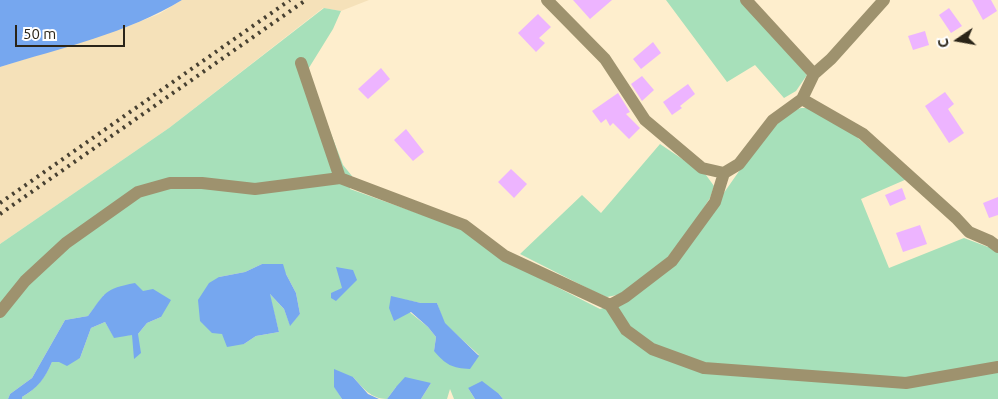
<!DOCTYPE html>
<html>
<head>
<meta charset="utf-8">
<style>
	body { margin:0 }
	#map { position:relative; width:998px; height:399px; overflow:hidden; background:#feeecd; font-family:Ubuntu,sans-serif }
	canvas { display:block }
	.north { position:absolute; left:933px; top:15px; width:50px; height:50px; -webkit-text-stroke:4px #fff; paint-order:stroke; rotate:258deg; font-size:14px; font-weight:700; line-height:20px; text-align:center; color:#2a2418 }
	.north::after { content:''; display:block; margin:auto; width:18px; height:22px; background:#2a2418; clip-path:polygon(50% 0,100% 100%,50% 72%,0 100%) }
	.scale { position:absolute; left:15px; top:25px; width:110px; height:22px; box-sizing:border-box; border:2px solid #2a2418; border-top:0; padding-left:6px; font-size:15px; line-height:18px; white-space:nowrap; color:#2a2418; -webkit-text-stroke:4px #fff; paint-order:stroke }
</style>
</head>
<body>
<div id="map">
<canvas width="998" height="399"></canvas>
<div class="north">С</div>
<div class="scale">50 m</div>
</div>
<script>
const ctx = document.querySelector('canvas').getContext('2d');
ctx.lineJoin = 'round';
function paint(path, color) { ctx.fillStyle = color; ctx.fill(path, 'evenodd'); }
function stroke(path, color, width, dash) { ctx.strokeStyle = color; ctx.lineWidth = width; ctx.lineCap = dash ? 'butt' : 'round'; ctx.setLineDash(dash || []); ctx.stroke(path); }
const built = new Path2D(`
	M182,0h187l-28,11 -18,-3 -154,120 -169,116v-177l126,-40 33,-13z`);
const green = new Path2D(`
	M666,0h76l65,75 -11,16 -12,7 -29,-33 -28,17z
	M324,8l17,3 -8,18 -26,42 36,94 9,11 -2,13 112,40 40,30 98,50 24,-7 50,-38 68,-97 34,-42 13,-13 12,-4h10l42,26 54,45 -46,20 28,69 75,-30 24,9 10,-3v155h-495l-4,-5 -31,-6 7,11h-21l-4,-10 -3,10h-26l10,-16 -35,4 -9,12c-16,0 -24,-11 -34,-22l-19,9 8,13h-320v-2c15,-8 23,-20 30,-35h7l21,-4 11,-30 14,-6 9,15 24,-3 9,-11 14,-6 -18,-26 -39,4 -16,21 -23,4 -33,58 -22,16 -2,5h-8v-155l169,-116zM262,264l24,10 10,19 4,21 -10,11 -6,-16 -15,-16 10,39 -23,4 -12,8 -22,-10 -3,-57 26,-5zM391,297l30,6h16l7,20 35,32 -45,-4 2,-14 -8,-10z
	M660,144l46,31 8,11 -4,12 -20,31 -23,29 -45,36 -15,3 -12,-5 -75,-38 62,-59 19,18z`);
const water = new Path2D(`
	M0,0h182c-54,33 -121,48 -182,67z
	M262,264h21l3,10 10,19 4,21 -10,12 -6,-17 -14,-15 9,38 -23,4 -12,8 -17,3 -5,-13 -10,-1 -12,-12 -2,-21 11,-17 10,-6 26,-5z
	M336,267l17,3 4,10 -21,21 -5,-3v-5l11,-5z
	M135,283l8,8 10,-2 18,11 -10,17 -14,6 -9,11 3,19 -7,6 -2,-24 -18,3 -9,-16 -14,6 -11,30 -13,8 -8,-4h-7c-7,16 -14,26 -30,35v2h-14l2,-5 22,-16 33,-58 23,-4c18,-24 16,-27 47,-33z
	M391,296l30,7h16l8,20 34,33 -9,13c-18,-1 -24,-4 -36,-18l2,-14 -8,-10 -17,-15 -17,9 -5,-13z
	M334,369l19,8 15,17 11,5h-37l-8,-12z
	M405,377l26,6 -10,16h-34l9,-12z
	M482,381l17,13 4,5h-28l-7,-11z`);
const building = new Path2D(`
	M573,0h39l-22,19z
	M972,0h19l6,11 -14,9z
	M949,8l13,18 -11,7 -12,-18z
	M538,14l13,13 -12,11 6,5 -9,9 -18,-19z
	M925,31l4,14 -16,5 -5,-14z
	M653,42l8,11 -20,16 -8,-10z
	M381,68l9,11 -22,20 -10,-10z
	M642,76l12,14 -12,11 -11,-17z
	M688,84l7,10 -15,12 2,2 -10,7 -9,-13z
	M945,92l9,12 -6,5 16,24 -15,10 -24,-37z
	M618,93l12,19 -4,2 14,14 -11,11 -16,-16 -3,3 -4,-7 -5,4 -9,-12z
	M406,129l18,23 -11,9 -19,-21z
	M511,169l16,15 -13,14 -16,-16z
	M902,188l4,11 -16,7 -5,-11z
	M998,197v18l-9,3 -6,-15z
	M920,225l7,19 -24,8 -7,-19z`);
const minor = new Path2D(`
	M547,0l58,59 40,61 57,48 22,5 15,-9 34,-44 29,-21 12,-25 17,-15 53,-59
	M746,0l68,74
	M301,63l39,115 124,47 41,31 105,49 15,-8 47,-36 43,-59 9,-29
	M802,99l61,35 93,84 13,14 21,9 8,6
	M610,305l16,25 26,19 52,19 202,15 92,-16
	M0,312l25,-31 41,-38 72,-51 32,-9h32l53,6 85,-11`);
const rail = new Path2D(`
	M0,203l290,-203
	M0,214l306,-214`);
paint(built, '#f5e1b9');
paint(green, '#a7e0ba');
paint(water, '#76a7ef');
paint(building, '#edb4ff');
stroke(minor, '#9e926e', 12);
stroke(rail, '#474031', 4, [2.5, 5]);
</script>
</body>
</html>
